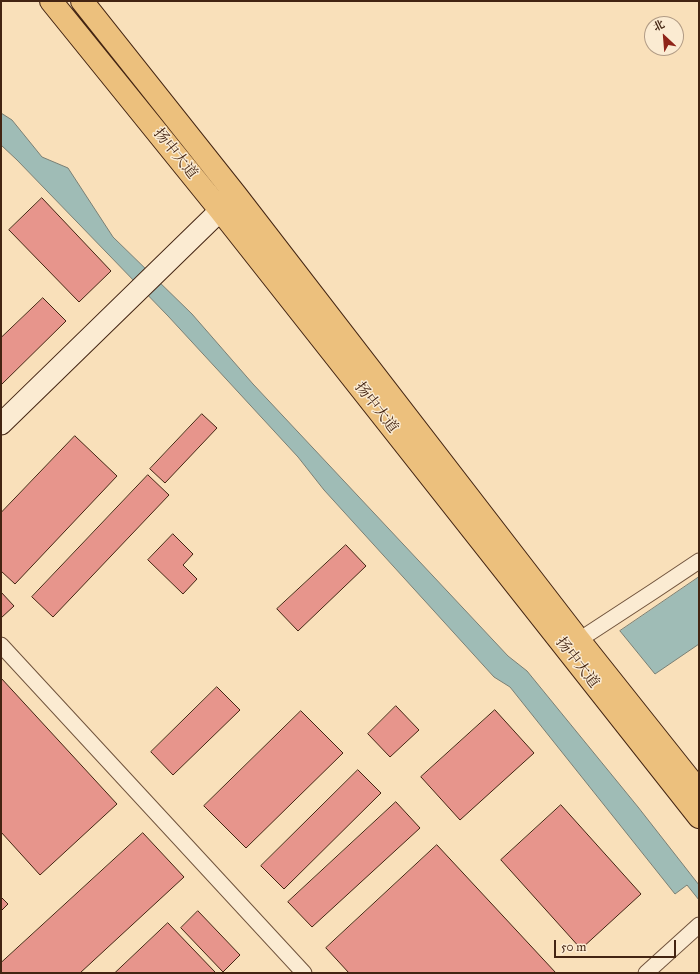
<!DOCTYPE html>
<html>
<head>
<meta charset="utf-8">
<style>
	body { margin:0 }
	#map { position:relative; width:700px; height:974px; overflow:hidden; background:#f9e0ba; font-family:"IM FELL Great Primer","Noto Serif SC",serif }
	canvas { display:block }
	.frame { position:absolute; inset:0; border:2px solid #432412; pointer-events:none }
	.north { position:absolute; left:644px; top:16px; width:40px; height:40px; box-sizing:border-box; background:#fbebd2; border:1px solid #b19b85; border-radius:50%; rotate:334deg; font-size:11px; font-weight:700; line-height:16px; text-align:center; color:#432412 }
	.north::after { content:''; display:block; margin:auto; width:14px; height:18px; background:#8f2418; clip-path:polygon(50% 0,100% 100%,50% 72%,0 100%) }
	.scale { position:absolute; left:554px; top:940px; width:122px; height:18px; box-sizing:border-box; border:2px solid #432412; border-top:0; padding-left:5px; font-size:12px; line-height:14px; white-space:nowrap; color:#432412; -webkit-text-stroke:3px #fbebd2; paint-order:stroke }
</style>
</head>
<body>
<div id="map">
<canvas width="700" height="974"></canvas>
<div class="frame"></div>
<div class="north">北</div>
<div class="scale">50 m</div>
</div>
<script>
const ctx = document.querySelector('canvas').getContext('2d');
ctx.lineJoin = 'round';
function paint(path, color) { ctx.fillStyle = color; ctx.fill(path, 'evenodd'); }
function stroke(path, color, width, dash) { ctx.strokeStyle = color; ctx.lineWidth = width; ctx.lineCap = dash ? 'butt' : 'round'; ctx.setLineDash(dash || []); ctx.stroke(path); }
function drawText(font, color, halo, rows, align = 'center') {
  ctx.font = font + ' "IM FELL Great Primer","Noto Serif SC",serif'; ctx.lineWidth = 3; ctx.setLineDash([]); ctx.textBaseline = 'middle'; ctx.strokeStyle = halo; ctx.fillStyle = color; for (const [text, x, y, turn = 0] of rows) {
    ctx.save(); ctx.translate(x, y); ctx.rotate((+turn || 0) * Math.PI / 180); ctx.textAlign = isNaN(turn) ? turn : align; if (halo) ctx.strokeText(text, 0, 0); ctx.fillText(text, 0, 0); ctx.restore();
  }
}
const water = new Path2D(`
	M1,113l11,7 30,37 26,11 45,69 79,77 61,70 255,272 19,15 111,136 61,78v15l-12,-15 -12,9 -165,-207 -16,-10 -170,-187 -26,-33 -130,-141 -151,-156 -16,-15z
	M699,577v67l-44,30 -35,-43z`);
const building = new Path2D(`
	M42,198l69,73 -32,31 -70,-72z
	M43,298l23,23 -65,64v-47z
	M202,414l15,14 -52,55 -15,-14z
	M75,436l42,40 -102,108 -14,-13v-58z
	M148,475l21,20 -116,122 -21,-20z
	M173,534l20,20 -10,11 14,14 -14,15 -35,-34z
	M346,545l20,21 -68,65 -21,-22z
	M1,592l13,14 -13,12z
	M1,678l116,126 -77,71 -39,-43z
	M217,687l23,23 -67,65 -22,-23z
	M396,706l23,24 -29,27 -22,-23z
	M495,710l39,43 -74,67 -39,-43z
	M301,711l42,42 -97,95 -42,-42z
	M358,770l23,23 -97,96 -23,-23z
	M396,802l24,26 -108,99 -24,-25z
	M561,805l80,89 -60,55 -80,-89z
	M143,833l41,44 -104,96h-79v-10z
	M437,845l119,128h-207l-23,-25z
	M1,897l7,7 -7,7z
	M198,911l42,44 -17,17 -42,-44z
	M168,923l47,49 -2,1h-98z`);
const street = new Path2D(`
	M579,640l75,-49 45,-30
	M1,645l303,328
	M646,973l53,-48`);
const secondary = new Path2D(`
	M1,424l232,-226`);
const primary = new Path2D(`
	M51,1l169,209 479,607
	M82,1l154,194 343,445 120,151`);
const streetNames = [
	["扬中大道",175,154,51],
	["扬中大道",376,408,52],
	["扬中大道",577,663,52]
];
paint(water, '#9fbcb6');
stroke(water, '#7a7f74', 1);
paint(building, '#e7958c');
stroke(building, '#432412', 1);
stroke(street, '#70533c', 17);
stroke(secondary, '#432412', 23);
stroke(primary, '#432412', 24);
stroke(street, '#fbebd2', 15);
stroke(secondary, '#fbebd2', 21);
stroke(primary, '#ecc07d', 22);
drawText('15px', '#432412', '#fbebd2', streetNames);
</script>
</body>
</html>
